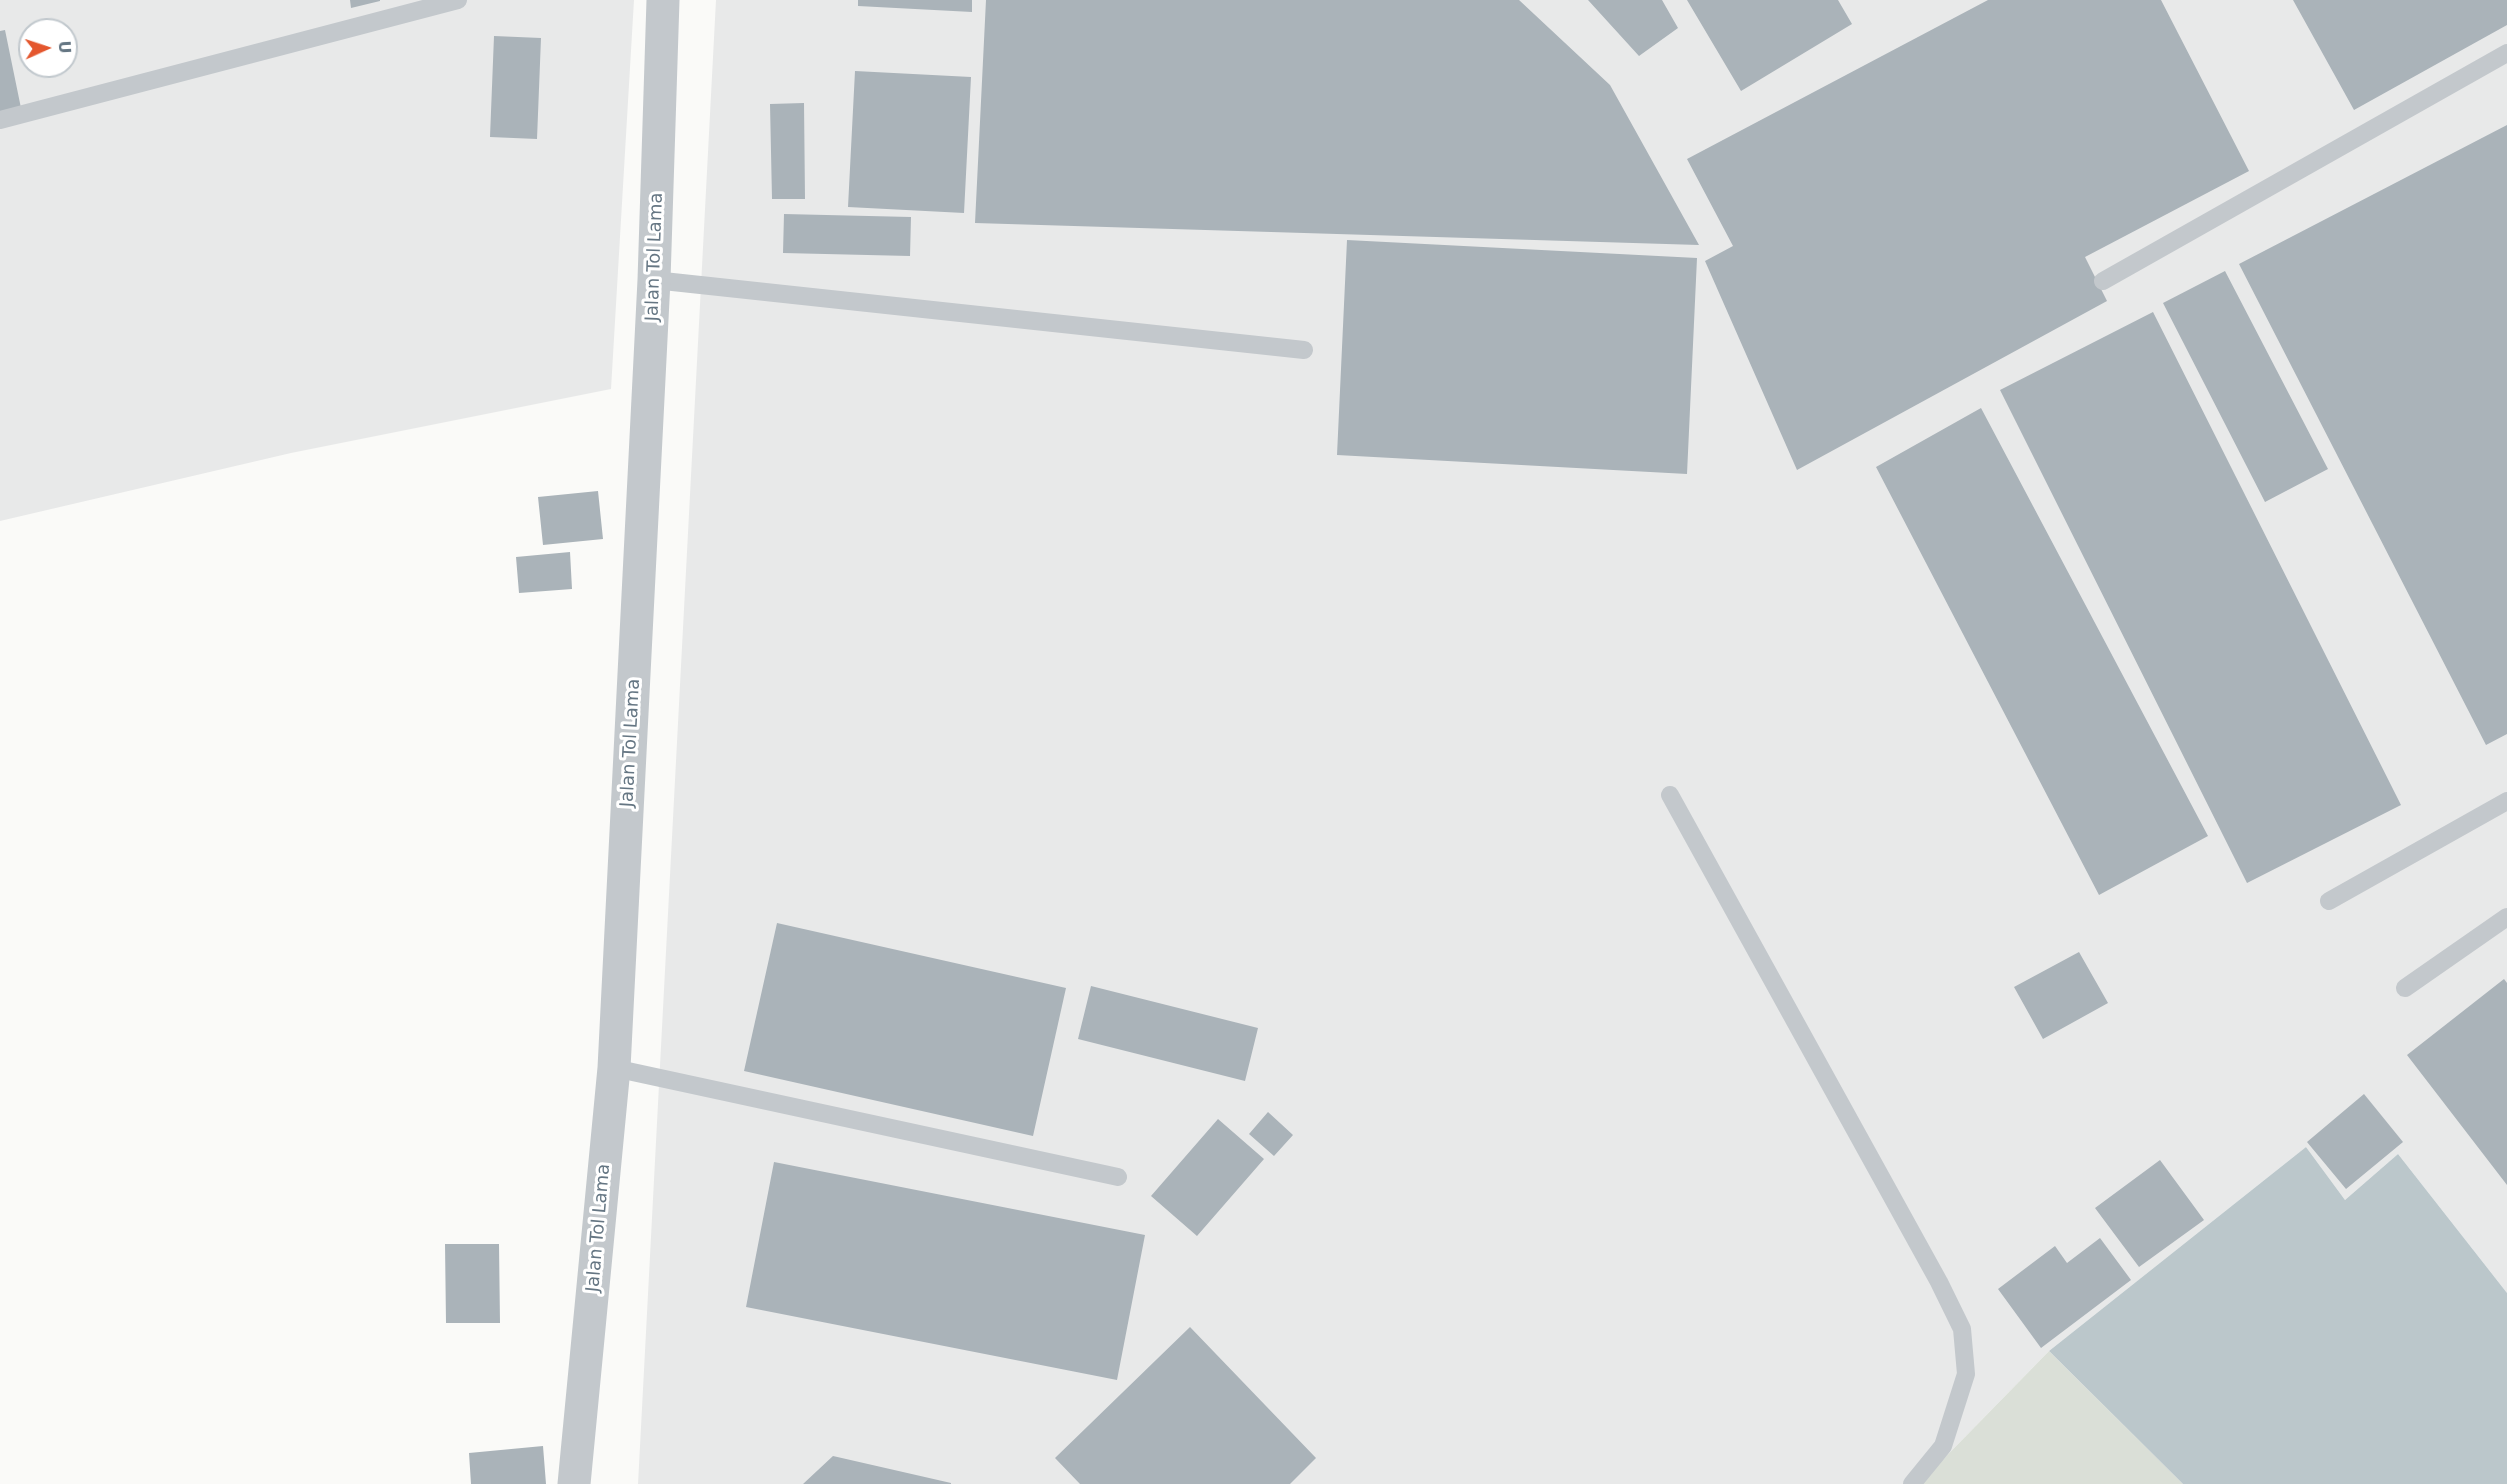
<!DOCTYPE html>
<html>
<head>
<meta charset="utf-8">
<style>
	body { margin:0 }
	#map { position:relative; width:2507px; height:1484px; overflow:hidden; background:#fafaf8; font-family:"DejaVu Sans",sans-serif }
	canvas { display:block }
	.north { position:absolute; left:18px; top:18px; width:60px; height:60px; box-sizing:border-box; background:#fff; border:2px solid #c1c8cd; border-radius:50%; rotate:87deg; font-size:16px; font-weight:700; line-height:24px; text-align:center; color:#657683 }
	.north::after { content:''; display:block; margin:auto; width:21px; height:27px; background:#e4572e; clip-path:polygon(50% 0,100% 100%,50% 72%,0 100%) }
</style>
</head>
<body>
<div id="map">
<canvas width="2507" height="1484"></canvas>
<div class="north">U</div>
</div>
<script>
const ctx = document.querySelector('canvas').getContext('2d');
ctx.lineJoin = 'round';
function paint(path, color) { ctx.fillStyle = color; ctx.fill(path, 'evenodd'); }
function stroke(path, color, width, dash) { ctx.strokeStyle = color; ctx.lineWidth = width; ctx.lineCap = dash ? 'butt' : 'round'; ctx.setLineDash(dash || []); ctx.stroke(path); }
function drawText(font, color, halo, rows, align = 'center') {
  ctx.font = font + ' "DejaVu Sans",sans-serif'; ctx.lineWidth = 6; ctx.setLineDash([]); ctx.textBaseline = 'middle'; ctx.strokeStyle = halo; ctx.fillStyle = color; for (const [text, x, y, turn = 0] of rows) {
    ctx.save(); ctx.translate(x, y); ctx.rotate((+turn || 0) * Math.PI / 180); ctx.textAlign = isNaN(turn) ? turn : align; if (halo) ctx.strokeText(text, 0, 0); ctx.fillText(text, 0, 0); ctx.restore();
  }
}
const built = new Path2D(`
	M0,0h634l-23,389 -320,64 -291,68zM30,30h36v36h-36z
	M716,0h1791v1293l-109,-139 -53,46 -39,-53 -257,204 -130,133h-1281z`);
const green = new Path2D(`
	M2049,1351l134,133h-264z`);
const water = new Path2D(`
	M2306,1147l39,53 53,-46 109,139v191h-324l-134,-133z`);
const building = new Path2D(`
	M350,0h30v1l-29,7z
	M858,0h114v12l-114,-6z
	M986,0h533l91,85 89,160 -724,-22z
	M1588,0h74l16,28 -39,28z
	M1687,0h151l14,24 -111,67z
	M1988,0h173l88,171 -164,86 22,44 -310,169 -92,-209 28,-15 -46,-87z
	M2293,0h214v25l-153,85z
	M5,30l17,83 -22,5v-87z
	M494,36l47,2 -4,101 -47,-2z
	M855,71l116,6 -7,136 -116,-6z
	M804,103l1,96h-33l-2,-95z
	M2507,125v609l-21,11 -247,-481z
	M784,214l127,3 -1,39 -127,-3z
	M1347,240l350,18 -10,216 -350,-19z
	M2225,271l103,198 -63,33 -102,-199z
	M2153,312l248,493 -154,78 -247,-493z
	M1981,408l227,428 -109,59 -223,-428z
	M598,491l5,48 -60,6 -5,-48z
	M570,552l2,37 -53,4 -3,-36z
	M777,923l289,65 -33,148 -289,-65z
	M2079,952l29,51 -65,36 -29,-52z
	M2504,979l3,4v202l-100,-130z
	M1091,986l167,42 -13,53 -167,-42z
	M2364,1094l39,48 -57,47 -39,-47z
	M1268,1112l25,23 -19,21 -25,-22z
	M1218,1119l46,40 -67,77 -46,-40z
	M2160,1160l44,60 -65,47 -44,-59z
	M774,1162l371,73 -28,145 -371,-73z
	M2100,1238l31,42 -90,68 -43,-59 57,-43 12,17z
	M445,1244h54l1,79h-54z
	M1190,1327l126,131 -26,26h-210l-25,-26z
	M543,1446l3,38h-75l-2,-31z
	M833,1456l118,27v1h-148z`);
const lane = new Path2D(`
	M0,120l458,-120
	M654,280l650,70
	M2103,281l404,-228
	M1670,795l269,487 23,47 4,45 -23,72 -31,38
	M2329,901l178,-100
	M2405,988l102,-71
	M614,1068l504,109`);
const street = new Path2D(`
	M574,1484l40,-416 40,-788 9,-280`);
const streetNames = [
	["Jalan Tol Lama",655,257,-88],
	["Jalan Tol Lama",631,743,-87],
	["Jalan Tol Lama",599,1228,-85]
];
paint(built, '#e8e9e9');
paint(green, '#dadfd7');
paint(water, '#bbc7cb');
paint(building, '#aab3b9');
stroke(lane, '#c3c8cc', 18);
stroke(street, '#c3c8cc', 33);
drawText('18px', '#657683', '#fff', streetNames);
</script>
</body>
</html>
